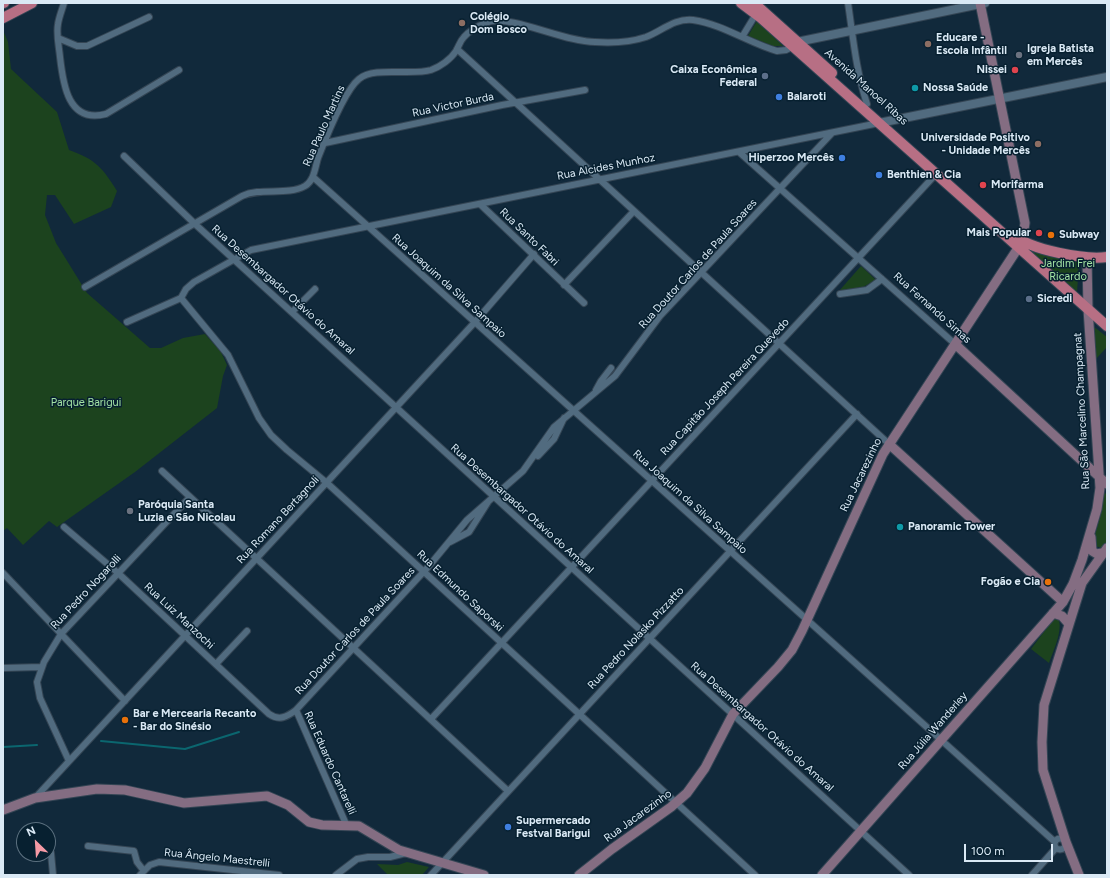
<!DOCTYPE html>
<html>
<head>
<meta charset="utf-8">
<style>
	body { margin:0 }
	#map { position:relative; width:1110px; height:878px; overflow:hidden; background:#11293b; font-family:Figtree,sans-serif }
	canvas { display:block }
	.frame { position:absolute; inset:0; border:4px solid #dae9f5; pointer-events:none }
	.north { position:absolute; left:16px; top:822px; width:40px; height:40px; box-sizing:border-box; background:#072030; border:1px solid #5b707f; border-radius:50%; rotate:335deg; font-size:11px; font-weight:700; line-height:16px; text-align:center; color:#dae9f5 }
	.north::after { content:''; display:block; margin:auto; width:14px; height:18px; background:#f49aa5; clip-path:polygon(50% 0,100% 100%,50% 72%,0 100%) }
	.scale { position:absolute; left:964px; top:844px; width:89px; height:18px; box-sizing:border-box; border:2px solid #dae9f5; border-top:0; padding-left:5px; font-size:12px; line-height:14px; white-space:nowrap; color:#dae9f5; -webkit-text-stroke:3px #072030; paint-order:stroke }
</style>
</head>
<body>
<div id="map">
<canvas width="1110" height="878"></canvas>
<div class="frame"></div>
<div class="north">N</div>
<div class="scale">100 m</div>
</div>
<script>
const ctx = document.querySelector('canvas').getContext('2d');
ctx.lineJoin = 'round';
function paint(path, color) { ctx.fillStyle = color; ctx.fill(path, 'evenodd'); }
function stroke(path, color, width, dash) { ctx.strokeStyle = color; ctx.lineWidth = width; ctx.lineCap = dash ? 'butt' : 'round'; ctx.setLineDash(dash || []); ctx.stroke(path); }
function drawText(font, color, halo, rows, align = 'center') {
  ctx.font = font + ' Figtree,sans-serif'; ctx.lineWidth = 3; ctx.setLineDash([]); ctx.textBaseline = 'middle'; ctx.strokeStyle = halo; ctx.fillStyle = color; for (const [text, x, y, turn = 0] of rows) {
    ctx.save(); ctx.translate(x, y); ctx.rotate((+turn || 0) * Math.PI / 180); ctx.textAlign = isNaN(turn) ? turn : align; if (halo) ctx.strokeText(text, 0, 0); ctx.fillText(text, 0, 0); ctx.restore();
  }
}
const green = new Path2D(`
	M757,21l26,25h-10l-25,-10z
	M3,30l5,12 3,27 46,43 12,38c26,9 34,18 48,41l-6,16 -37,17 -19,-29h-8l-2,20 11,28 31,50 63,55h11l22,-10 22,-4 16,18 6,13 -4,11 -6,32 -82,64 -78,55 -8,-6 -26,24 -16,-17 -4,3z
	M1032,249l47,13 -2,31 -47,-42z
	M861,266l15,14 -13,7 -24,4z
	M1093,326l14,11v10l-11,12z
	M1103,491l4,4v47l-5,6 -7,-2 -1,-8 7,-24z
	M1056,616c10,8 -3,36 -7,47l-18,-14z
	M407,862l22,5 -7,8h-34l-11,-11 21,1z`);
const stream = new Path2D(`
	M101,741l84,8 54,-17
	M3,747l34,-2`);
const minor = new Path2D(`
	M64,3c-2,7 -5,14 -6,21 -2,11 1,22 2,33 3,27 8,67 46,57l73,-44
	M848,3c5,34 8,68 19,101
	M742,37l14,-23
	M58,38l19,8h10l62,-29
	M457,49l432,395
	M325,143l177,-38 83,-15
	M739,152l216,192
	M124,156l71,68 714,651
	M313,177l742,665
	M480,204l104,99
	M564,285l70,-74
	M85,287l157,-91c19,-9 45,0 63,-10 9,-5 10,-18 13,-28 7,-18 27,-68 41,-79 15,-13 52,-3 72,-9 9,-3 20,-11 25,-19 3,-5 4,-10 8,-14 6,-7 16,-12 24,-15 25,-7 76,20 107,20 15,1 36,0 51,-5 16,-6 28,-19 47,-17 29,4 56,23 84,31l9,-1 6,-3
	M840,294l27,-4 15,-11
	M181,298l47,57 31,63 12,17 16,15 40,33 428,392
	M292,312l23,-23
	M127,322l54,-24 5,-9 8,-7 57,-32 628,-127
	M596,390l5,-9 10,-13
	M538,456l16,-17 10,-21
	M162,471l346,320
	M64,527l54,46 151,141c10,7 18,3 27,-4l133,-144 38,-46 56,-49 31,-44 61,-51 45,-60 172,-183
	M450,542l19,-10 19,-30
	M3,573l122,128
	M216,664l31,-33
	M3,668l38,-1
	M296,710l50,114
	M431,719l505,-545
	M69,761l-29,-63 -3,-16 7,-20 17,-28 129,-137
	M35,798l440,-476 59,-68
	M1054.5 844a5.5 5.5 0 1 1 11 0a5.5 5.5 0 1 1-11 0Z
	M88,846l46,5 3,11 7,9
	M51,853l2,22
	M140,875l10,-10 9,-3 120,13
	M336,875l21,-16 11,-2h22l16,-4
	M431,875l426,-461
	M1032,875l24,-27`);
const tertiary = new Path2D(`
	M795,44l2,-2 188,-39
	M879,123l228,-46`);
const secondary = new Path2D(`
	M955,344l152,140
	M889,444l174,158
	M1091,537l1,14 5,3 5,-1
	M1053,613l9,3 7,8
	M3,810l32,-12 62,-9 28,1 59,13 83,-7 21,9 21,17 13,3 37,1 40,24 85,25
	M579,875l33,-26 59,-42 16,-14 18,-25 28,-54 45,-47 14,-17 10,-19 81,-177 139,-212 3,-19 -45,-220
	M822,875l241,-273 10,-18 9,-24 15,-51 3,-21 -12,-179 -1,-51
	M1079,875l-13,-33 -23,-72 -1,-28 2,-37 38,-122 25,-35`);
const primary = new Path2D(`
	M3,3h1
	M741,3l20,15 346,308
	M754,3l78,70
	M3,18l29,-15
	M1014,235c16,15 71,25 93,22`);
const markers = [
	[462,23,4,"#8d6e63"],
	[928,44,4,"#8d6e63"],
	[1019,55,4,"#6b7280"],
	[1015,70,4,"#e0444e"],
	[765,76,4,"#5c6f8a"],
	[915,88,4,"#0f9aa8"],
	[779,97,4,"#3f7fe0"],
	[1038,144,4,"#8d6e63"],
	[842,158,4,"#3f7fe0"],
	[879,175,4,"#3f7fe0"],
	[983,185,4,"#e0444e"],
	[1039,233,4,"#e0444e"],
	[1051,235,4,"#e8710a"],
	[1029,299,4,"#5c6f8a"],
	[130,511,4,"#6b7280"],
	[900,527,4,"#0f9aa8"],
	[1048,582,4,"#e8710a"],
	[125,720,4,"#e8710a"],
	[508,827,4,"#3f7fe0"]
];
const poiNames = [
	["Colégio",470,17],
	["Dom Bosco",470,30],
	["Educare -",936,38],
	["Escola Infântil",936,51],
	["Igreja Batista",1027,49],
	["em Mercês",1027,62],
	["Caixa Econômica",757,70,"right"],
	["Federal",757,83,"right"],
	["Nissei",1007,70,"right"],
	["Nossa Saúde",923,88],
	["Balaroti",787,97],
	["Universidade Positivo",1030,138,"right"],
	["- Unidade Mercês",1030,151,"right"],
	["Hiperzoo Mercês",834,158,"right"],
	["Benthien & Cia",887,175],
	["Morifarma",991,185],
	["Mais Popular",1031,233,"right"],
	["Subway",1059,235],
	["Sicredi",1037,299],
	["Paróquia Santa",138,505],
	["Luzia e São Nicolau",138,518],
	["Panoramic Tower",908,527],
	["Fogão e Cia",1040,582,"right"],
	["Bar e Mercearia Recanto",133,714],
	["- Bar do Sinésio",133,727],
	["Supermercado",516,821],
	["Festval Barigui",516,834]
];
const streetNames = [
	["Avenida Manoel Ribas",866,87,42],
	["Rua Victor Burda",453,105,-12],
	["Rua Paulo Martins",324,126,-66],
	["Rua Alcides Munhoz",606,167,-11],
	["Rua Santo Fabri",529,237,44],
	["Rua Doutor Carlos de Paula Soares",698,264,-48],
	["Rua Joaquim da Silva Sampaio",449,286,42],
	["Rua Desembargador Otávio do Amaral",283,290,42],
	["Rua Fernando Simas",932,308,42],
	["Rua Capitão Joseph Pereira Quevedo",725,387,-47],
	["Rua São Marcelino Champagnat",1082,411,-93],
	["Rua Jacarezinho",861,475,-64],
	["Rua Joaquim da Silva Sampaio",690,502,42],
	["Rua Desembargador Otávio do Amaral",522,509,42],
	["Rua Romano Bertagnoli",278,520,-47],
	["Rua Edmundo Saporski",460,591,43],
	["Rua Pedro Nogarolli",86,592,-47],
	["Rua Luiz Manzochi",179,616,43],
	["Rua Doutor Carlos de Paula Soares",355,631,-47],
	["Rua Pedro Nolasko Pizzatto",636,638,-47],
	["Rua Desembargador Otávio do Amaral",762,727,42],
	["Rua Júlia Wanderley",933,731,-49],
	["Rua Eduardo Cantarelli",330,763,66],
	["Rua Jacarezinho",638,816,-36],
	["Rua Ângelo Maestrelli",217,858,6]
];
const parkNames = [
	["Jardim Frei",1068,264],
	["Ricardo",1068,277],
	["Parque Barigui",86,403]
];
paint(green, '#1c431e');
stroke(stream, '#0b666f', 2);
stroke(minor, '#344554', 8);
stroke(tertiary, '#344554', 10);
stroke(secondary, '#344554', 11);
stroke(primary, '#344554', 12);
stroke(minor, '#516b7f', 6);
stroke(tertiary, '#516b7f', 8);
stroke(secondary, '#846d82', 9);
stroke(primary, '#b76f84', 10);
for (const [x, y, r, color] of markers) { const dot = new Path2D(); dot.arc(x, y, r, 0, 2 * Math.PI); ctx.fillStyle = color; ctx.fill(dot); stroke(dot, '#072030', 1.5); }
drawText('bold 11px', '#dae9f5', '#072030', poiNames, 'left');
drawText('11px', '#dae9f5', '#072030', streetNames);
drawText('11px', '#a2e1a3', '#072030', parkNames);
</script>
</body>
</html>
